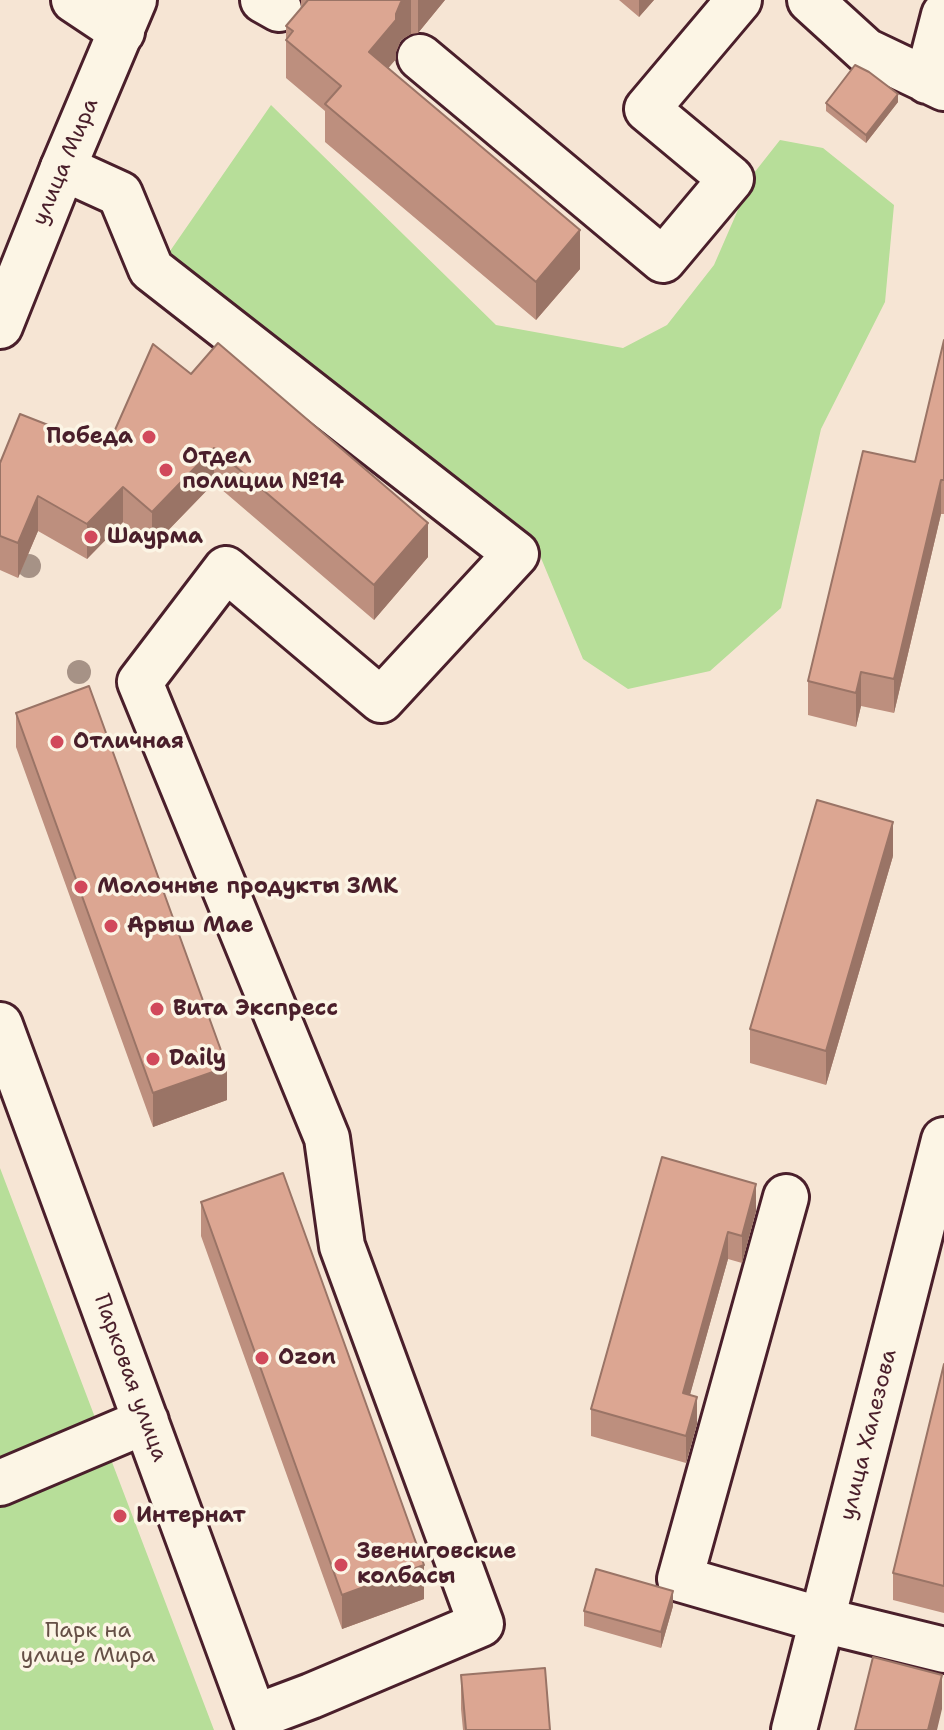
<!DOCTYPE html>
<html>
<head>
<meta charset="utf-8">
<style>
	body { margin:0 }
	canvas { display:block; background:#f6e5d4 }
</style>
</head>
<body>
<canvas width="944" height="1730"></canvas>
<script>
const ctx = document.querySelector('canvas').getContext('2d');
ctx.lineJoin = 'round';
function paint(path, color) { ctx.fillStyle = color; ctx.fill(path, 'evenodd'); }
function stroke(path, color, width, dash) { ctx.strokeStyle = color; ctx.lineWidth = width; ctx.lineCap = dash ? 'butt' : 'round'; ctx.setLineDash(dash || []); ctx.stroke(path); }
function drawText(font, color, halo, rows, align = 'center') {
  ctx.font = font + ' "Shantell Sans",sans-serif'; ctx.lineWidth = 7; ctx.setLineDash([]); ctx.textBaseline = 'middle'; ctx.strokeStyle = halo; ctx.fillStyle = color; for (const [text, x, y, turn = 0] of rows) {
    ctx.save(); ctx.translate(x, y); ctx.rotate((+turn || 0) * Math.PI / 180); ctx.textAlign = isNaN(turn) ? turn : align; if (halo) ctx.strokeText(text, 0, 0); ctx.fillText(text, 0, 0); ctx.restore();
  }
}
const green = new Path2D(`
	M271,105l225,220 127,23 44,-23 47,-60 40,-92 26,-33 43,8 71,57 -9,97 -64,127 -40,179 -71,63 -82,18 -45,-30 -52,-125 -363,-280z
	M0,1168l214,562h-214z`);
const minor = new Path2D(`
	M74,0l48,32
	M263,0l16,9
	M810,0l56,51 78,37
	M420,57l243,203 68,-81 -84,-70 92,-109
	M927,81l17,-66
	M63,168l57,26 31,75 365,285 -135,146 -155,-131 -86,113 187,456 15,108 139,378 -170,72 -56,21
	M0,1025l259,705
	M786,1197l-106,382 142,41 122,30
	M0,1483l146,-62
	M794,1730l150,-590`);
const major = new Path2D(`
	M0,326l63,-158 71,-168`);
const trees = [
	[29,566],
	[79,672]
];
const wall = new Path2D(`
	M301,0h144l-27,33 -7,1 -10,6 -5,12v7l-8,9 192,201 -44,51 -211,-178v-31l-39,-33v-52l15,-17z
	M619,0h35l-15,17z
	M898,102l-32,41 -40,-32v-8z
	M944,340v174h-3l-47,199 -33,-7 -5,21 -48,-12v-34l107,-219z
	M153,344l275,213 -54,63 -160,-137 -62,64 -29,-25 -36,37 -49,-28 -20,47 -18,-8v-107l107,-15z
	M16,713l211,387 -74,27 -137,-380z
	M893,856l-67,229 -76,-22v-34z
	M662,1157l94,54 -14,52 -14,-4 -38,135 7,30 -11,39 -95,-27v-27z
	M201,1202l223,397 -82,30 -141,-393z
	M944,1364v249l-51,-13v-27z
	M673,1606l-12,42 -77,-22v-15z
	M461,1675l89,55h-87l-2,-21z`);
const shadedWall = new Path2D(`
	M404,0h7v34l-10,6 -5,12v7l-27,32v-39l27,-38 5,-12z
	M418,0h27l-27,33z
	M639,0h15l-15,17z
	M898,94v8l-32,41v-8z
	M580,230v39l-44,51v-38z
	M214,448v35l-62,64v-35z
	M941,480v34l-47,199v-34z
	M123,487v35l-36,37v-35z
	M38,496v35l-20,47v-35z
	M428,523v34l-54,63v-35z
	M861,672v34l-5,21v-34z
	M893,822v34l-67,229v-34z
	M227,1067v33l-74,27v-34z
	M756,1184v27l-14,52v-27z
	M728,1232v27l-45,161v-27z
	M697,1397v27l-11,39v-27z
	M424,1565v34l-82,30v-34z
	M673,1591v15l-12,42v-16z
	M942,1675v34l-5,21h-9z`);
const building = new Path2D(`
	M308,0h96l-3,2 -5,12v6l-27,32 211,178 -44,52 -211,-178 16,-18 -55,-46 7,-9 -7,-5z
	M855,65l14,7 29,22 -32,41 -40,-32z
	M944,340v140h-3l-47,199 -33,-7 -5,21 -48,-12 55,-230 52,11z
	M218,343l210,180 -54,62 -160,-137 -62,64 -29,-25 -36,37 -49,-28 -20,47 -18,-7v-73l20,-49 87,34 46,-104 38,30z
	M89,686l138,381 -74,26 -137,-380z
	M817,800l76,22 -67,229 -76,-22z
	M662,1157l94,27 -14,52 -14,-4 -45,161 14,4 -11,39 -95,-27z
	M283,1173l141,392 -82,30 -141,-393z
	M944,1364v222l-51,-13z
	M596,1569l77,22 -12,41 -77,-21z
	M873,1657l69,18 -14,55h-73z
	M545,1668l5,62h-84l-5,-55z`);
const markers = [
	[149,437,8,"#d1495b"],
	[166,470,8,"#d1495b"],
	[91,537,8,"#d1495b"],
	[57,742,8,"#d1495b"],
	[81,887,8,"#d1495b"],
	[111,926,8,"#d1495b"],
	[157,1009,8,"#d1495b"],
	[153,1059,8,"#d1495b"],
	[262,1358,8,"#d1495b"],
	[120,1516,8,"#d1495b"],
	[341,1565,8,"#d1495b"]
];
const streetNames = [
	["улица Мира",66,162,-67],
	["Парковая улица",130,1378,70],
	["улица Халезова",869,1435,-76]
];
const poiNames = [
	["Победа",133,437,"right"],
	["Отдел",182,457],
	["полиции №14",182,482],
	["Шаурма",107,537],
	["Отличная",73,742],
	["Молочные продукты ЗМК",97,887],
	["Арыш Мае",127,926],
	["Вита Экспресс",173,1009],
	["Daily",169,1059],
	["Ozon",278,1358],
	["Интернат",136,1516],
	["Звениговские",357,1552],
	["колбасы",357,1577]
];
const parkNames = [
	["Парк на",88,1631],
	["улице Мира",88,1656]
];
paint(green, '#b7de99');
stroke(minor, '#4a1f2b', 50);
stroke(major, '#4a1f2b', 50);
stroke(minor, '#fcf5e5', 44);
stroke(major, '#fcf5e5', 44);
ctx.fillStyle = '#a69286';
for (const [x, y] of trees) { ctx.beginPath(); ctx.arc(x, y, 12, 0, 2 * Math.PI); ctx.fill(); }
paint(wall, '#bd8f7e');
paint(shadedWall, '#9a7466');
paint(building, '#dca692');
stroke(building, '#9a7466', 2);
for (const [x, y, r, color] of markers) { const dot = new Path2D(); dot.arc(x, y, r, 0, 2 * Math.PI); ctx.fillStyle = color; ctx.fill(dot); stroke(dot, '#fcf5e5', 3); }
drawText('22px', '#4a1f2b', '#fcf5e5', streetNames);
drawText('bold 22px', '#4a1f2b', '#fcf5e5', poiNames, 'left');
drawText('22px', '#654f46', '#fcf5e5', parkNames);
</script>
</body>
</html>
